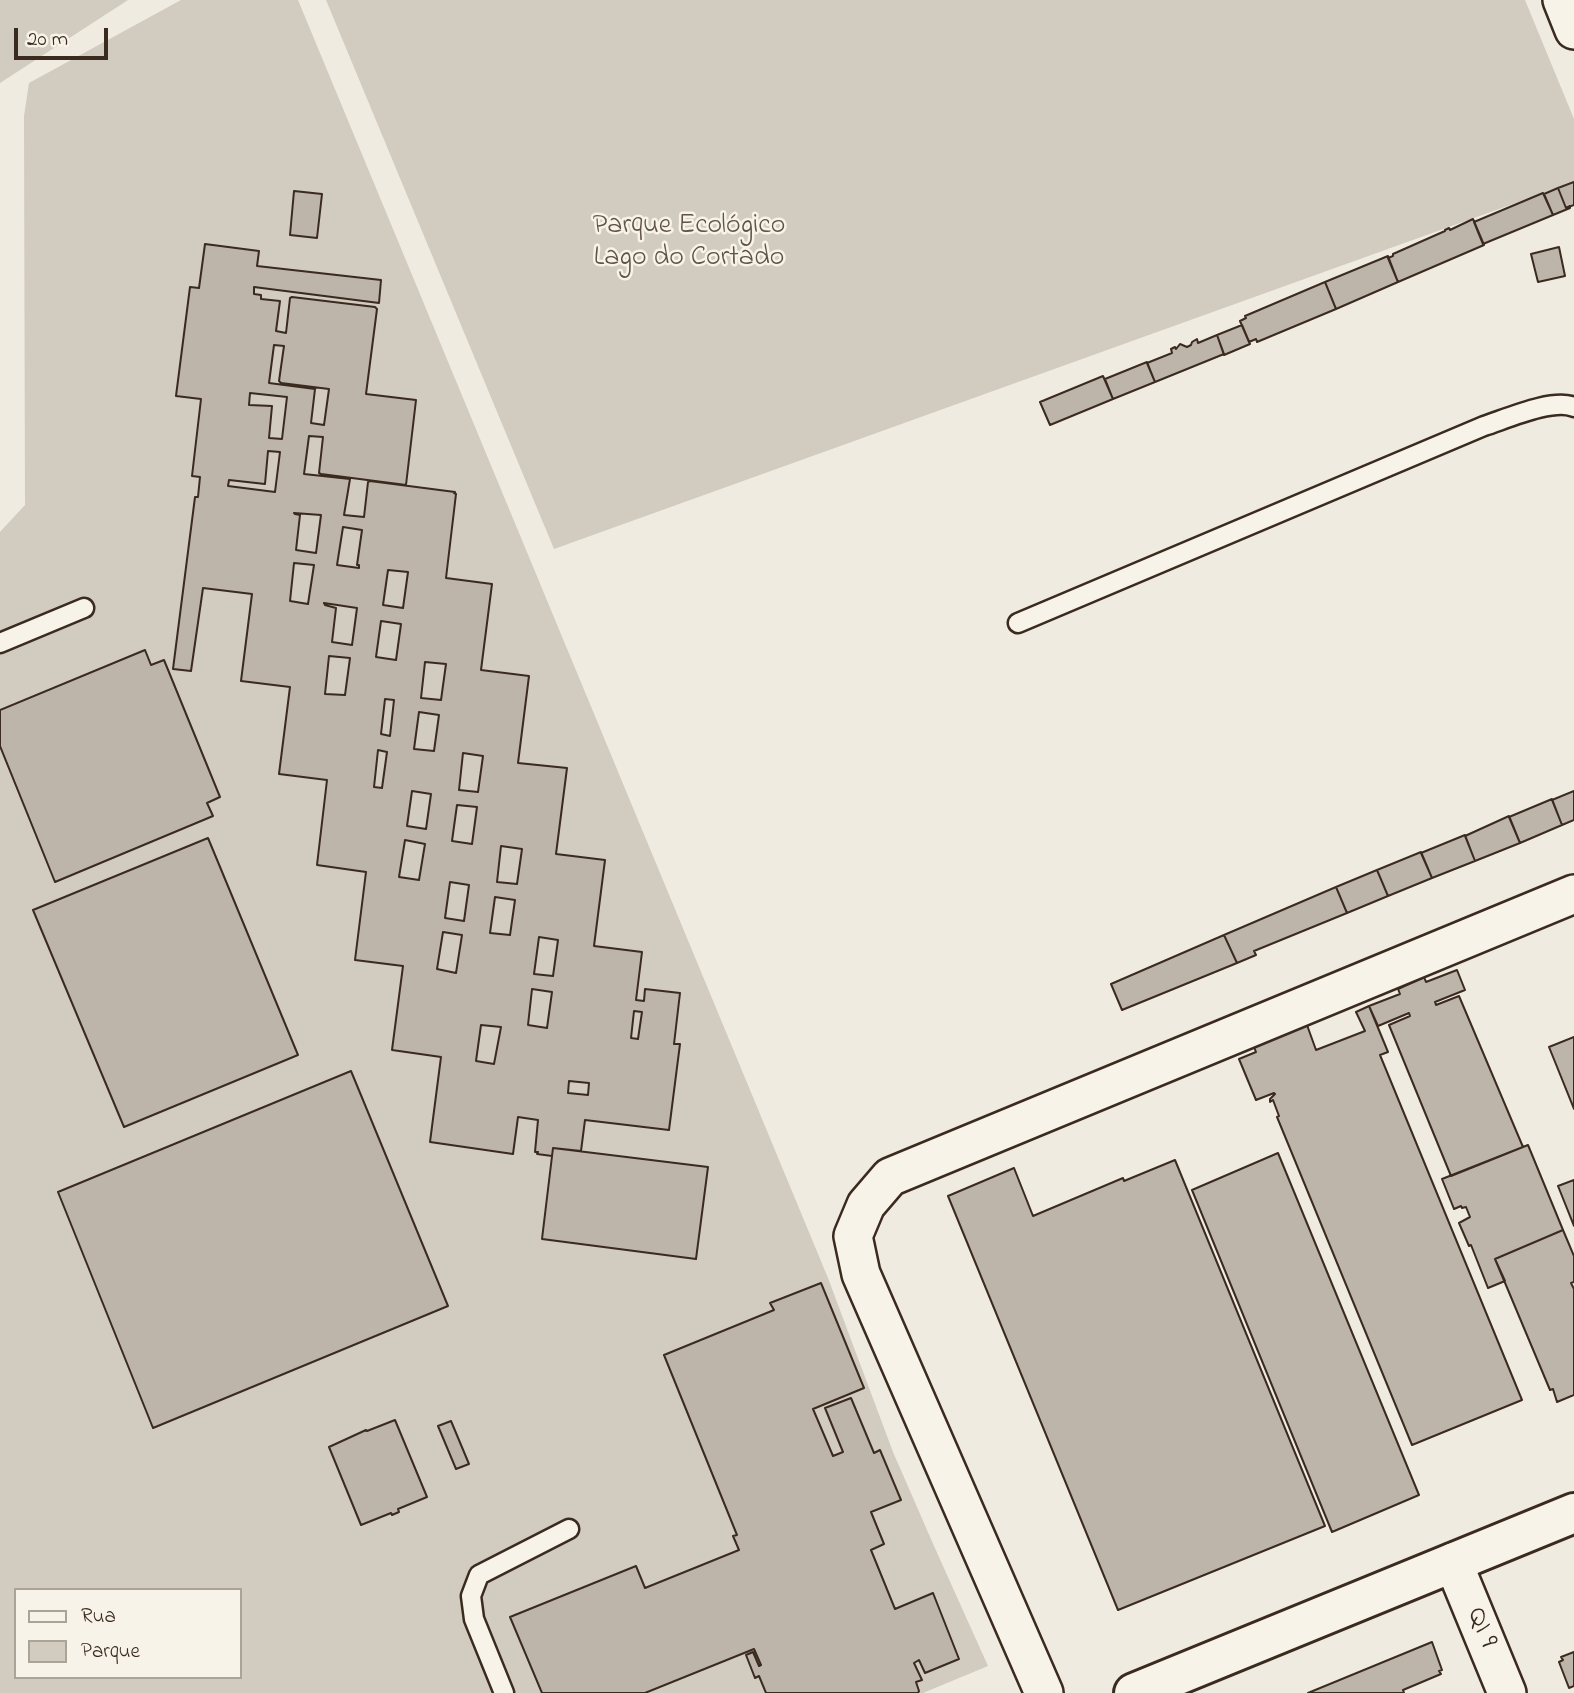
<!DOCTYPE html>
<html>
<head>
<meta charset="utf-8">
<style>
	body { margin:0 }
	#map { position:relative; width:1574px; height:1693px; overflow:hidden; background:#efebe0; font-family:"Indie Flower",sans-serif }
	canvas { display:block }
	.legend { position:absolute; left:14px; top:1588px; width:228px; height:91px; box-sizing:border-box; background:#f7f3e8; border:2px solid #aca397; margin:0; padding:9px 12px; list-style:none; font-size:21px; color:#3b2a1e }
	.legend li { display:flex; align-items:center; gap:14px; height:35px }
	.legend b { width:35px; border:2px solid #aca397 }
	.scale { position:absolute; left:14px; top:28px; width:94px; height:32px; box-sizing:border-box; border:4px solid #3b2a1e; border-top:0; padding-left:9px; font-size:21px; line-height:24px; white-space:nowrap; color:#3b2a1e; -webkit-text-stroke:5px #f7f3e8; paint-order:stroke }
</style>
</head>
<body>
<div id="map">
<canvas width="1574" height="1693"></canvas>
<ul class="legend">
<li><b style="height:9px;background:#f7f3e8"></b>Rua</li>
<li><b style="height:19px;background:#d1cbc0"></b>Parque</li>
</ul>
<div class="scale">20 m</div>
</div>
<script>
const ctx = document.querySelector('canvas').getContext('2d');
ctx.lineJoin = 'round';
function paint(path, color) { ctx.fillStyle = color; ctx.fill(path, 'evenodd'); }
function stroke(path, color, width, dash) { ctx.strokeStyle = color; ctx.lineWidth = width; ctx.lineCap = dash ? 'butt' : 'round'; ctx.setLineDash(dash || []); ctx.stroke(path); }
function drawText(font, color, halo, rows, align = 'center') {
  ctx.font = font + ' "Indie Flower",sans-serif'; ctx.lineWidth = 5; ctx.setLineDash([]); ctx.textBaseline = 'middle'; ctx.strokeStyle = halo; ctx.fillStyle = color; for (const [text, x, y, turn = 0] of rows) {
    ctx.save(); ctx.translate(x, y); ctx.rotate((+turn || 0) * Math.PI / 180); ctx.textAlign = isNaN(turn) ? turn : align; if (halo) ctx.strokeText(text, 0, 0); ctx.fillText(text, 0, 0); ctx.restore();
  }
}
const green = new Path2D(`
	M0,0h128l-128,83z
	M181,0h117l530,1278 65,174 41,94 54,120 -65,27h-923v-1161l25,-27 -1,-389 5,-33zM16,1590h224v87h-224z
	M326,0h1199l49,119v63l-1020,367z`);
const building = new Path2D(`
	M1574,182v23l-8,3 -8,-20z
	M1558,188l8,20 4,-2v2l-17,7 -9,-21z
	M294,191l28,3 -5,44 -27,-3z
	M1543,193l10,22 -70,29 -9,-22z
	M1473,219l11,26 -86,37 -10,-24 5,-2v-2l52,-23v-1l4,-2 1,2z
	M205,244l54,7 -2,15 124,14 -2,23 -125,-16v7l7,1v4l19,2 -4,30 10,2 4,-35 2,-1 83,10 2,2 -11,85 50,6 -10,85 -85,-11 -2,-1 4,-36 -14,-1 -5,38 46,5 -6,36 20,2 4,-35 2,-1 85,11 -1,1 2,1 -10,84 46,6 -11,86 48,6 -11,87 49,5 -11,86 49,6 -11,86 48,6 -6,48 8,1 1,-12 35,4 -6,51h6l-11,86 -84,-10 -4,31 -28,-3 -1,8 -15,-2 1,-2h-3l3,-32 -20,-3 -5,37 -83,-12 11,-85 -49,-7 11,-84 -48,-6 11,-88 -49,-7 10,-85 -48,-6 11,-87 -49,-6 11,-87 -49,-6 -12,83 -18,-2 22,-172h3l2,-20 -8,-1 9,-77 -25,-3 14,-109 9,1zM274,345l10,1 -5,35 2,2 48,6 -5,36 -13,-2 4,-34 -46,-6zM250,393l37,4 -5,42 -13,-1 3,-32 -23,-1zM268,451l12,1 -5,40 -47,-6 1,-6 36,4zM294,513l27,2 -5,38 -20,-3 4,-35 -5,-1zM343,527l19,3 -5,35h2v3l-22,-3zM294,563l20,2 -6,39 -18,-3zM388,570l20,2 -5,36 -20,-3zM324,603l33,5 -5,37 -20,-3 4,-34 -11,-3zM381,621l20,3 -5,36 -20,-3zM329,656l21,2 -5,37 -20,-1zM425,662l21,2 -5,36 -20,-2zM385,699l9,1 -4,36 -9,-2zM419,712l20,3 -5,36 -20,-2zM378,750l9,2 -5,36 -8,-1zM463,753l20,3 -5,36 -19,-2zM412,791l19,3 -5,35 -19,-3zM457,805l20,2 -5,37 -20,-3zM405,840l20,4 -6,36 -20,-3zM501,846l21,3 -5,35 -20,-2zM450,882l19,3 -5,36 -19,-3zM495,897l20,3 -5,35 -20,-2zM443,932l19,3 -6,38 -19,-4zM539,937l19,3 -5,36 -19,-2zM532,989l20,3 -5,36 -19,-3zM634,1011l8,1 -4,27 -7,-1zM481,1025l20,2 -7,37 -18,-3zM569,1081l20,2 -1,12 -20,-2z
	M1559,247l6,29 -27,6 -7,-28z
	M1388,256l10,26 -62,27 -11,-27z
	M1325,282l11,27 -79,33 -1,-3 -7,3 -9,-21 6,-3 -1,-2z
	M1242,325l8,19 -26,11 -7,-20z
	M1217,335l7,19 -69,28 -8,-19 25,-10 -1,-4 4,-2 1,2 4,-5 7,3 4,-2 1,-3 5,-3 1,4z
	M1147,362l8,20 -42,17 -8,-20z
	M1103,376l10,23 -63,26 -10,-23z
	M145,650l6,15 13,-5 56,137 -13,6 6,13 -158,66 -55,-136v-36z
	M1574,791v29l-12,5 -10,-25z
	M1552,799l10,26 -42,18 -11,-26z
	M1509,816l11,27 -45,18 -10,-25z
	M1465,835l10,26 -43,17 -11,-25z
	M208,838l90,217 -174,72 -91,-217z
	M1421,852l11,26 -44,18 -11,-26z
	M1377,870l11,26 -41,17 -11,-26z
	M1336,887l11,26 -93,38 2,4 -19,8 -13,-28z
	M1224,935l13,28 -115,47 -11,-26z
	M1457,970l8,20 -30,12 1,3 23,-9 64,151 -72,29 -62,-151 21,-9 -1,-3 -31,13 -9,-20 31,-12 -2,-5 26,-12 2,5z
	M1369,1006l19,46 -8,3 142,345 -110,45 -135,-328 2,-1 -6,-16 -3,2v-3l5,-5 -1,-1 -18,7 -17,-41 17,-7 -2,-5 53,-22 9,25 49,-19 -9,-19z
	M1574,1037v72l-25,-62z
	M351,1071l97,235 -295,122 -95,-236z
	M1528,1145l35,85 -68,29 10,22 -17,7 -17,-43 -2,1 -10,-23 11,-6 -4,-10 -4,1 -1,-2 -7,3 -12,-30z
	M553,1148l155,19 -12,92 -154,-20z
	M1278,1153l141,342 -87,37 -140,-342z
	M1175,1160l150,366 -207,84 -170,-414 66,-28 19,48 90,-38 1,3z
	M1574,1180v46l-16,-40z
	M1563,1230l11,26v26l-3,1 3,6v106l-17,7 -4,-13 -3,1 -55,-131z
	M821,1283l43,105 -51,21 20,47 10,-4 -18,-44 26,-10 23,55 6,-3 21,50 -30,12 13,32 -13,6 24,59 38,-16 26,66 -34,14 -6,-13 -5,3 8,17 -6,2 3,9 -1,2h-152l-7,-17 -4,2 -9,-23 7,-3 6,14 2,-1 -7,-16 -109,44h-103l-32,-76 126,-51 9,22 94,-38 -6,-14 4,-1 -73,-180 110,-45 -4,-7z
	M395,1420l32,77 -29,12 1,3 -7,3 -1,-2 -30,12 -32,-78 37,-17 1,1z
	M451,1421l18,43 -13,5 -18,-43z
	M1432,1642l10,28 -3,1 2,3 -38,16 1,3h-96z
	M1574,1652v34l-5,2 -10,-26 4,-2 -2,-3z`);
const service = new Path2D(`
	M1018,623l466,-197c22,-7 69,-28 90,-19
	M0,643l84,-35
	M504,1693l-30,-74 -3,-23 8,-21 90,-46`);
const minor = new Path2D(`
	M1562,0l12,30
	M1453,1562l54,131
	M1044,1693l-183,-419 -8,-38 13,-31 24,-28 684,-283`);
const tertiary = new Path2D(`
	M1134,1693l440,-180`);
const parkNames = [
	["Parque Ecológico",689,227],
	["Lago do Cortado",689,259]
];
const streetNames = [
	["QI 9",1480,1628,68]
];
paint(green, '#d1cbc0');
paint(building, '#bdb5aa');
stroke(building, '#3b2a1e', 2);
stroke(service, '#3b2a1e', 23);
stroke(minor, '#3b2a1e', 42);
stroke(tertiary, '#3b2a1e', 44);
stroke(service, '#f7f3e8', 18);
stroke(minor, '#f7f3e8', 37);
stroke(tertiary, '#f7f3e8', 38);
drawText('28px', '#605246', '#f7f3e8', parkNames);
drawText('28px', '#3b2a1e', '#f7f3e8', streetNames);
</script>
</body>
</html>
